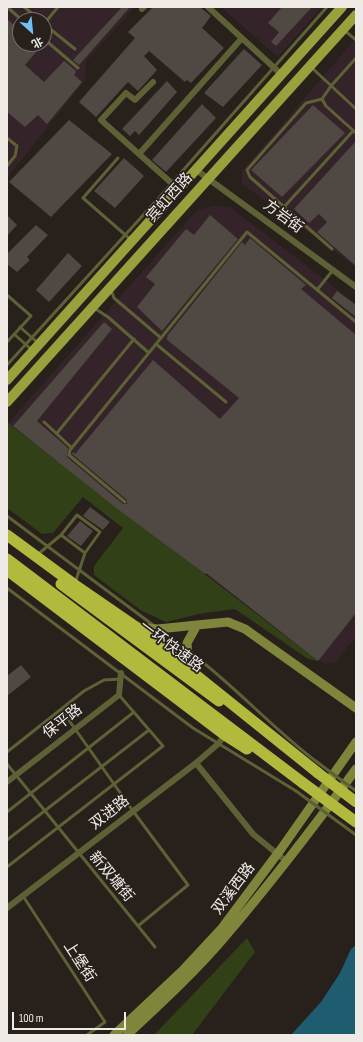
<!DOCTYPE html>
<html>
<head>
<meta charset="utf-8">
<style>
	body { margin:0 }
	#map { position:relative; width:363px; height:1042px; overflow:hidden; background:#27201b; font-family:"Sofia Sans Condensed","Noto Sans SC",sans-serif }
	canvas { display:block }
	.frame { position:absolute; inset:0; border:8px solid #efeae6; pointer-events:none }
	.north { position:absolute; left:12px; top:12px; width:40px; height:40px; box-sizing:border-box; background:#27201b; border:1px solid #77716c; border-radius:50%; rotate:153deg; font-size:11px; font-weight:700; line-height:16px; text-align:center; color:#efeae6 }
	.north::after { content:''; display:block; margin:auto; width:14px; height:18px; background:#6fc2f4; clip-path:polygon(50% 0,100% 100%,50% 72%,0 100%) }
	.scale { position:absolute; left:12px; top:1012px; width:114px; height:18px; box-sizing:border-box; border:2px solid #efeae6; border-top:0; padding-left:5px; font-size:12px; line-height:14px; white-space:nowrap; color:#efeae6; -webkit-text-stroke:3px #27201b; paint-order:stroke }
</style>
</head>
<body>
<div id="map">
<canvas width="363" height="1042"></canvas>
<div class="frame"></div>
<div class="north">北</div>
<div class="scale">100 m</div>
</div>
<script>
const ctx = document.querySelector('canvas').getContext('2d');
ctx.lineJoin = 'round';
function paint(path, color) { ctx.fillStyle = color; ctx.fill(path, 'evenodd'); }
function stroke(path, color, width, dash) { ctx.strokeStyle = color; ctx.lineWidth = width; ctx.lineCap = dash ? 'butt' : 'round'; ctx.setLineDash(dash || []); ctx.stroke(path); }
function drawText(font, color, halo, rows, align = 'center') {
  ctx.font = font + ' "Sofia Sans Condensed","Noto Sans SC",sans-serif'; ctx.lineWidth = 3.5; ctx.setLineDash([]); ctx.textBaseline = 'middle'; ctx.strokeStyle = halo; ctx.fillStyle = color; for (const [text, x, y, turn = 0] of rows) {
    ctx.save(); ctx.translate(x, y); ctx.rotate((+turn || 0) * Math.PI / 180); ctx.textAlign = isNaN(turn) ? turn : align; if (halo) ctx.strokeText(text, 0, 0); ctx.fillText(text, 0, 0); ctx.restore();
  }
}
const industrial = new Path2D(`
	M7,7h128l-49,54 -1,19 -78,98zM20,20h24v24h-24z
	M221,7h101l-44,50z
	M356,38v229l-114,-83v-13z
	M214,206l16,1 126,97v332l-21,27 -11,1 -316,-241 189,-213z`);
const green = new Path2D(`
	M8,423l310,238 -10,-2 -73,-50 -37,5 -32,8 -24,-11 -48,-36v-9l29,-38 -40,-31 -30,36 -11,1 -35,-26z
	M247,938l8,14 -63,83h-38z`);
const water = new Path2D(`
	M356,945v90h-65l30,-33 19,-29 11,-24z`);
const building = new Path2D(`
	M122,7h8l-51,58 -6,-5z
	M153,7h47l11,9 -9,12 22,20 -33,35 -4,-3 -2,2 -36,-31 -5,5 13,14 -19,21 -10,-9 -32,35 -17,-15 56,-64 -7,-6z
	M282,7h30l-36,39 -5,-4 8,-10 -11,-9z
	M7,19l13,11v14h17l3,3 -15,18 19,17 20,-21 11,9 1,2 -2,3 8,7 -35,42 -9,-9 -13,12 -18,-15z
	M244,49l18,16 -39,42 -19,-14z
	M167,81l10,11 -38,43 -4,-4 -5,5 -8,-7z
	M202,104l14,14 -50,54 -14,-12z
	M313,105l32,28 -63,64 -31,-27z
	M69,120l43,34 -61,63 -42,-35z
	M356,141v125l-39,-34 10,-10 -8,-8 -10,9 -15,-14z
	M124,158l20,18 -29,32 -21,-17z
	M7,215l10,10 -10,11z
	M210,215l28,24 -76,92 -25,-24 18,-23 -9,-7 40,-48 8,6z
	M36,225l12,10 -21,22 3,3 -13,12 -10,-8v-10z
	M250,238l56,47 -5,4 55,46v278l-38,48 -112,-88 -1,1 -90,-67 -102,-81 91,-104 8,7 -75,92 31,27 -1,9 56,47h4v-4l-55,-46 1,-2 2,2 78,-94 67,59 19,-21 -73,-59 2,-2 -1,-1 75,-94 3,3z
	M68,253l14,13 -33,36 -13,-12z
	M337,291l19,14v12l-24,-19z
	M90,507l20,15 -7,8 -20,-14z
	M80,521l13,10 -12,15 -14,-10z
	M21,665l10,12 -24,19v-20z`);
const lane = new Path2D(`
	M7,7l15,13
	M24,7l16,13
	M44,24l31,25
	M44,24l14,-17
	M344,30l12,10
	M44,39l34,29
	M356,58l-25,28 -9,13 4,7 30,27
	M311,67l45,42
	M322,99l-16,4 -59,67 3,7 82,72
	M7,138l10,8 -2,10 -8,10
	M118,158l-35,40 47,41
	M284,207l69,-76
	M111,290l3,8 47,40
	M317,290l16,-20
	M7,295l24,21 -24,26
	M94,308l14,9 41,36
	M20,327l18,16
	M14,334l18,16
	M156,344l70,58
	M7,365l149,-164 171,-194
	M44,422l28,26
	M57,433l77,-94
	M125,502l-56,-47 1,-5 177,-218 109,90
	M7,516l146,109
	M61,535l16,-20 23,17 -15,21
	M37,555l24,-20 24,18 -10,30
	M7,588l186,140 103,63
	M161,631l24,18
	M190,652c45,34 82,76 127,110
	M61,709l72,102 55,74 -50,41
	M7,752l77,-61 20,-11 17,-1
	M7,764l148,183
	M7,812l127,-100
	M7,840l142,-110
	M7,867l156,-121 -44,-51
	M23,896l82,126 -18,13`);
const street = new Path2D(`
	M208,7l73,67
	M142,9l2,-2
	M153,82l-18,18 -9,-7 -25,27 76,68
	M139,154l103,-116
	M195,169l161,118
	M196,763l57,71 33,27
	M7,782l112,-87 2,-22
	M7,908l189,-145 22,-19 7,-9`);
const secondary = new Path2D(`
	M197,625l31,-3 17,7 111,79
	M136,627l22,2 39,-4 -10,18 2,25
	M114,1035l68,-64 40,-43 59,-79 75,-107
	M127,1035c33,-31 67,-62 96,-96 47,-55 91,-112 133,-170`);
const primary = new Path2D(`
	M7,380l335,-373
	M7,402l349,-387`);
const highway = new Path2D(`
	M7,535l68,50 61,42 182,146
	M7,559l296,224
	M7,570l218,165 22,14
	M61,584l158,117`);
const laneBridge = new Path2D(`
	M317,762l39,29
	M296,791l60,44`);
const highwayBridge = new Path2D(`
	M318,773l38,29
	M303,783l53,39`);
const streetNames = [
	["宾虹西路",170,198,-48],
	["方岩街",283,217,36],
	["一环快速路",171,647,37],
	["保平路",63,722,-38],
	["双进路",110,813,-38],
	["新双塘街",111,877,50],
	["双溪西路",234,889,-53],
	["上堡街",79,962,57]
];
paint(industrial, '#35232a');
paint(green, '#324018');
paint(water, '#205c70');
paint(building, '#504843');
stroke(lane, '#5d6135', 3);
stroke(street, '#5d6135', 6);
stroke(secondary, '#7f853a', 9);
stroke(primary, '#99a13d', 10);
stroke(highway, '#b1ba3d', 11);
stroke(laneBridge, '#5d6135', 3);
stroke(highwayBridge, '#b1ba3d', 11);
drawText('15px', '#efeae6', '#27201b', streetNames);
</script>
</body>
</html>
